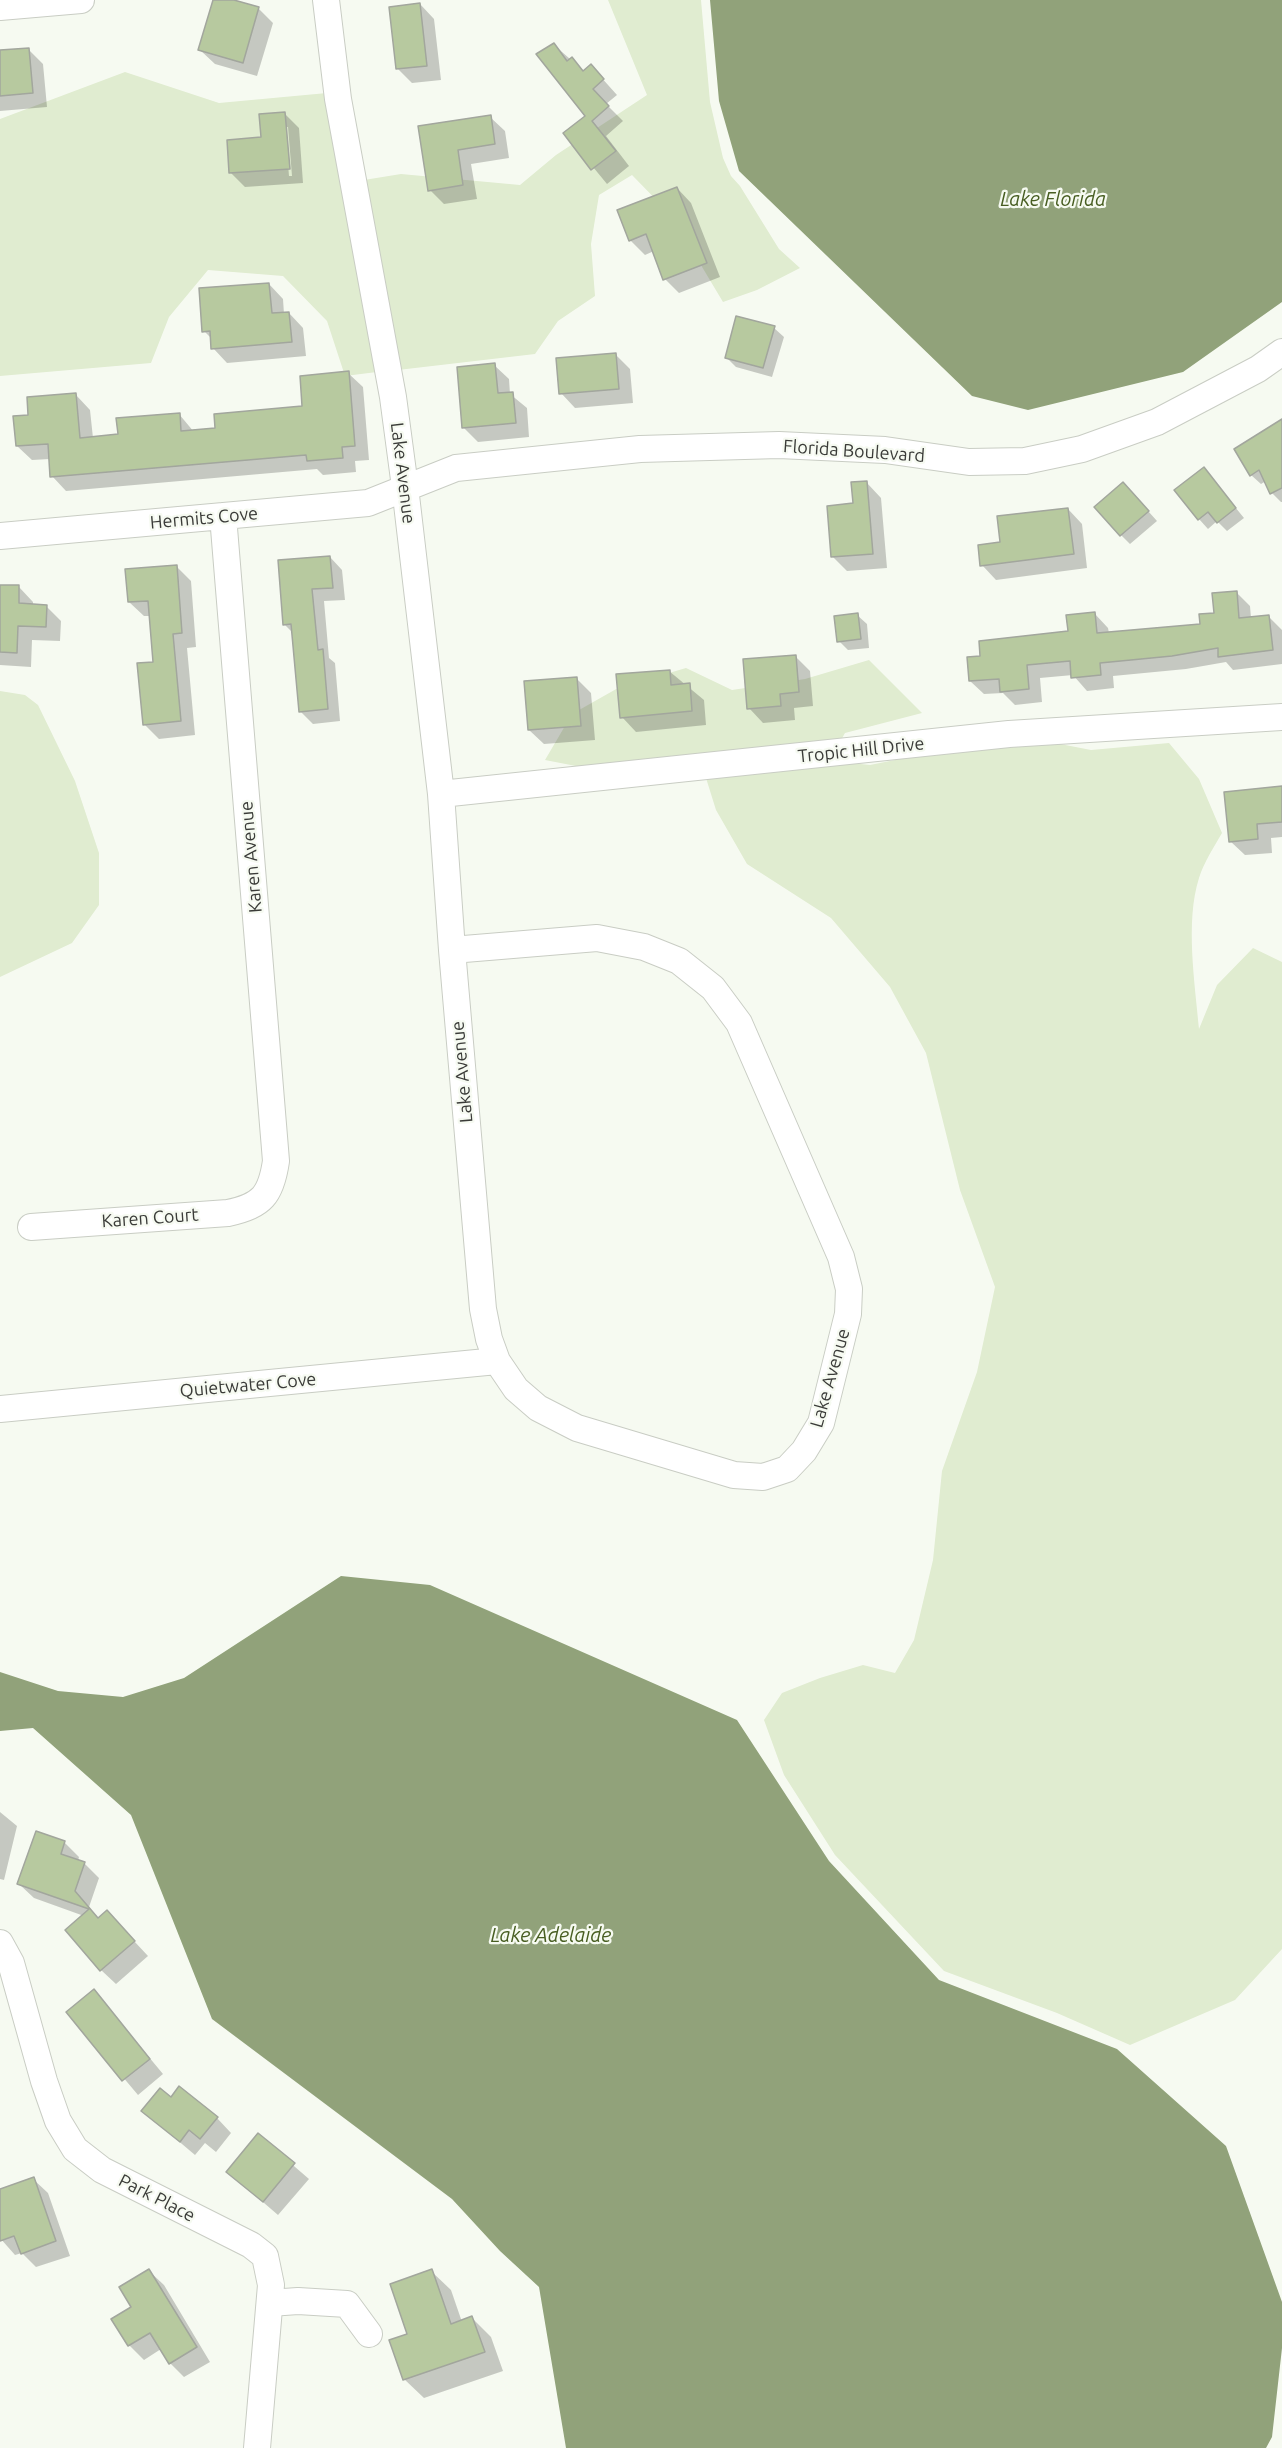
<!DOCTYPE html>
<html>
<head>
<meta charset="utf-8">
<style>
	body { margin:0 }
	canvas { display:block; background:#f6faf1 }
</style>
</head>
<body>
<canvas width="1282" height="2448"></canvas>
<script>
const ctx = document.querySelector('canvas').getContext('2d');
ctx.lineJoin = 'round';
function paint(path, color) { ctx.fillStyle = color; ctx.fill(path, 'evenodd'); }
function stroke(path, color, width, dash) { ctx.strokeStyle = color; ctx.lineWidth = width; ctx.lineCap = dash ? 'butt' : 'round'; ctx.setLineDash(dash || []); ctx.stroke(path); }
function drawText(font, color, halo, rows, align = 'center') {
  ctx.font = font + ' Ubuntu,sans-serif'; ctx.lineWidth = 4.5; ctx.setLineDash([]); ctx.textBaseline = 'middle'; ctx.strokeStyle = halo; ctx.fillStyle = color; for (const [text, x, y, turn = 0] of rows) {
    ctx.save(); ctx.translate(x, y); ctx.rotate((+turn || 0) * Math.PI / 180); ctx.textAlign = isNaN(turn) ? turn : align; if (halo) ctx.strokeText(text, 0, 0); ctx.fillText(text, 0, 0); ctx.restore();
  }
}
const green = new Path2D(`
	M608,0h93l9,102 13,56 8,18 9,10 39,63 21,19 -43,22 -34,12 -52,-87 -39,-40 -33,20 -8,49 4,52 -37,25 -23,33 -137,16 -34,-190 37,-6 119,11 36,-30 91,-60z
	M125,72l94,31 108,-10 50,279 -32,4 -18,-55 -44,-45 -75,-6 -39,47 -18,46 -151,13v-257z
	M869,660l53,53 -77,20 -4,7 -260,27 -36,-7 27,-46 46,-26 68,-20 46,22 73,-11z
	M0,691l25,4 13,10 37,76 24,72v52l-27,38 -72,34z
	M1055,743l36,7 78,-7 30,36 23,54c-8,14 -18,29 -23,45 -14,44 -4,105 0,151l18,-44 36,-37 29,14v987l-47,51 -105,45 -73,-32 -113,-42 -109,-116 -51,-80 -20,-55 18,-27 38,-15 43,-13 32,8 19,-33 19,-80 9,-89 35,-99 18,-85 -35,-97 -34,-137 -36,-66 -59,-69 -84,-54 -31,-54 -10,-32 145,-15 19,2 40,-8z`);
const water = new Path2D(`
	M710,0h572v302l-99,70 -155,38 -56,-14 -233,-225 -20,-70z
	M341,1576l89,9 307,135 92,141 110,119 178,69 109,97 56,156v46l-10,89 -6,11h-700l-27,-161 -39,-36 -48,-52 -240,-180 -81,-204 -98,-87 -33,3v-59l58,19 65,6 61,-19z`);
const shadow = new Path2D(`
	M214,0h15l29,8 15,15 -16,53 -42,-12 -15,-14z
	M420,4l14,15 7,61 -29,3 -14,-14z
	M554,45l31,27 6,-6 26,29 -11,9 17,17 -17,15 23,30 -22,18 -42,-51 22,-17z
	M28,49l15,15 4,43 -47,4v-59z
	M284,113l15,15 4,55 -58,4 -14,-14zM285,127h3l4,49h-3z
	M490,117l15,14 4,27 -38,6 6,35 -33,5 -14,-14 -10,-62z
	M677,188l14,15 29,74 -41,16 -14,-14 -11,-28 -9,4 -15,-15z
	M269,284l14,15 1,15 5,-1 14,15 3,28 -79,7 -14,-15 -1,-9 -8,-8z
	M774,328l10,9 -12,40 -36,-10 -10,-10z
	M615,354l15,15 3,34 -58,5 -14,-15z
	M494,365l15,14 1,15 17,14 2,29 -51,5 -15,-15z
	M348,373l15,14 6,73 -14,1 1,11 -33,3 -6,-6 -251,22 -14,-15 -2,-17 -18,1 -15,-14 12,-30 47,-21 14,15 3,28 26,-2 60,-22 15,18 22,-2 88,-22z
	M1282,421v81h-1l-9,-9 -6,-12 -5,3 -10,-9z
	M1204,469l40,49 -17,13 -10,-10 -9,8 -9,-10z
	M867,483l14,15 6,70 -40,3 -15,-15z
	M1132,493l25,28 -27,23 -9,-9z
	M1068,509l14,15 5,44 -91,12 -14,-15 20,-21z
	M330,557l12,13 3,30 -21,1 5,57 6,5 5,58 -27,3 -13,-13 -6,-77 -9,-9z
	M176,566l15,15 5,66 -9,1 8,87 -36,4 -15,-15 11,-61 -4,-47h-7l-15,-14z
	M0,586l19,1 14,15v4h13l15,15 -1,20 -28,-1 -1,27 -31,-2z
	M1236,592l14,14 1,12 18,-1 13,13v34l-49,6 -7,-8 -40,7 -73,7 1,12 -27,3 -14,-16 -33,3 2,24 -27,3 -12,-12 -19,1 -14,-13 12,-23 87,-26 26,-18 13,14 1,5 93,-8z
	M857,615l10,9 2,24 -21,2 -9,-9z
	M795,656l15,15 3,35 -19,2 1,12 -32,3 -14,-15z
	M669,671l35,29 2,25 -70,7 -14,-15z
	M576,678l15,15 4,47 -51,4 -15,-14z
	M1282,788v49l-11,1 1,15 -27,2 -15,-14z
	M0,1812l17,14 -13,54 -4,-1z
	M64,1842l15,15 -1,4 7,3 14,14 -10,29 10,12 8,-7 41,44 -32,28 -15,-14 -17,-54 -50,-18 -15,-14z
	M94,1991l69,83 -25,21 -70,-83z
	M171,2099l46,19 14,15 -15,19 -11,-9 -10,12 -52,-44z
	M258,2135l51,44 -31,36 -50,-43z
	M33,2179l15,14 22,63 -34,11 -14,-14 -7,2 -15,-17v-48z
	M149,2271l15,14 46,77 -26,15 -14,-14 -9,-14 -17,11 -15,-15 4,-38z
	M431,2271l20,19 11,32 10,-4 19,19 12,34 -79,27 -20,-19 5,-44z`);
const building = new Path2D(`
	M213,0h21l25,7 -16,56 -45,-13z
	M420,3l7,63 -31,3 -7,-62z
	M554,43l13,18 5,-4 11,14 8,-7 13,15 -11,10 16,17 -17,15 24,30 -25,19 -28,-37 22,-17 -49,-62z
	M29,48l4,45 -33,3v-46z
	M285,112l5,57 -61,4 -2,-33 34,-3 -2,-23z
	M491,115l4,29 -37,6 5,35 -35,6 -10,-65z
	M677,187l30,76 -44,17 -17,-46 -17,7 -12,-31z
	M269,283l3,30 17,-1 3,30 -81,7 -1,-18 -8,1 -3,-44z
	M736,316l39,10 -12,42 -38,-10z
	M616,353l3,36 -60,5 -3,-36z
	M495,363l3,30 15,-1 3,31 -54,5 -5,-61z
	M349,371l6,75 -13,1 1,11 -36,3 -1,-6 -256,22 -2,-33 -32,2 -3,-30 15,-1 -1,-18 49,-4 4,45 38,-4 -2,-16 64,-5 1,18 34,-3 -1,-14 88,-8 -2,-30z
	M1282,419v69l-12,6 -11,-24 -9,6 -16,-27z
	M1204,467l32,41 -19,15 -9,-11 -10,8 -24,-30z
	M867,481l6,73 -42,3 -4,-51 26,-3 -2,-21z
	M1123,482l26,29 -29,25 -26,-29z
	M1068,508l6,46 -94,12 -2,-21 22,-3 -3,-26z
	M330,556l3,32 -21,1 6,61 5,-1 5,60 -29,3 -8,-88 -8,1 -5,-65z
	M177,565l5,68 -9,1 8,87 -38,4 -6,-62 16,-1 -5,-61 -20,1 -3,-33z
	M0,585h19v18l28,2 -1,22 -28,-1 -1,27 -17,-1z
	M1237,591l2,27 30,-3 4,35 -55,7v-9l-46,8 -72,7 1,12 -30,3 -1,-17 -43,4 2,24 -29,3 -1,-13 -30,2 -2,-24 13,-1 -1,-15 89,-10 -2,-16 29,-3 2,21 103,-9 -1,-10 15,-1 -2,-20z
	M858,613l3,26 -24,3 -3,-26z
	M796,655l3,37 -19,2 1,12 -34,3 -4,-50z
	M670,670l1,15 19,-2 2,28 -72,7 -4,-44z
	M577,677l4,49 -53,4 -4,-49z
	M1282,786v36l-25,2 1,15 -29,3 -5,-50z
	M36,1831l29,10 -4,13 24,8 -10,29 23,27 9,-8 28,31 -35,30 -35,-41 24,-21 -72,-25z
	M94,1989l56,70 -28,22 -56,-69z
	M179,2086l39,31 -18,22 -11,-9 -9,12 -39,-31 19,-23 11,9z
	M258,2133l37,30 -32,39 -37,-30z
	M34,2177l22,64 -35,13 -7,-18 -14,5v-52z
	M149,2269l48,78 -28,17 -19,-31 -22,13 -17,-27 20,-12 -12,-20z
	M432,2269l19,55 21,-8 13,36 -82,28 -14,-40 18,-6 -17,-50z`);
const minor = new Path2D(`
	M326,0l12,99 55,298 12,90 36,307 11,156 31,359 6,30 8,22 19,28 22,19 39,20 157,47 29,2 24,-8 17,-18 17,-28 27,-109 1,-25 -8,-32 -102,-234 -26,-35 -34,-27 -35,-14 -47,-9 -145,12
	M0,7l81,-7
	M0,536l368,-33 88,-35 184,-19 139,-4 106,5 84,12 56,-1 57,-12 75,-27 101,-53 24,-17
	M441,794l568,-60 273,-17
	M31,1227l197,-14c34,-7 43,-18 48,-52l-53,-645
	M0,1409l497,-48
	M0,1943l11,20 33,118 14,40 17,28 27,21 149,75 14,11 6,29 -14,163
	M270,2303l28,-2 49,3 22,30`);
const streetNames = [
	["Florida Boulevard",854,451,4],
	["Lake Avenue",403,473,83],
	["Hermits Cove",204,518,-5],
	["Tropic Hill Drive",861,750,-6],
	["Karen Avenue",251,857,-95],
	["Lake Avenue",462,1072,-95],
	["Karen Court",150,1218,-4],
	["Lake Avenue",830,1378,-74],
	["Quietwater Cove",248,1385,-5],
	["Park Place",157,2198,27]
];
const waterNames = [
	["Lake Florida",1053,199],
	["Lake Adelaide",551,1935]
];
paint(green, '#e0ecd0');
paint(water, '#91a27a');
paint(shadow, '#0003');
paint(building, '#b7c99f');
stroke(building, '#a2a69d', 1.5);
stroke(minor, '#c9cdc4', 28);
stroke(minor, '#fff', 26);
drawText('18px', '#3a3b38', '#f6faf1', streetNames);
drawText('italic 20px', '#485e22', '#f6faf1', waterNames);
</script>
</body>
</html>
